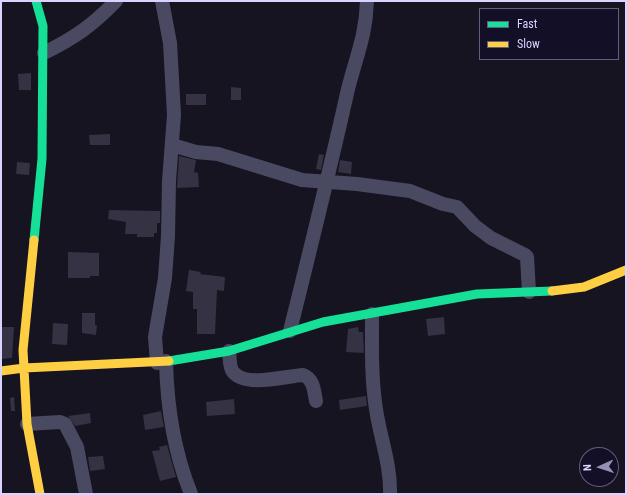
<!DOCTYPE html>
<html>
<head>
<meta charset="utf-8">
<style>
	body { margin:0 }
	#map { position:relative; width:627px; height:495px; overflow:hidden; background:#161421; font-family:"Roboto Condensed",sans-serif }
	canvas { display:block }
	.frame { position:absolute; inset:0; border:2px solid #d9d4ff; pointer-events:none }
	.legend { position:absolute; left:479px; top:8px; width:140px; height:52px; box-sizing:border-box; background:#130f26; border:1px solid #625e7d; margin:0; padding:5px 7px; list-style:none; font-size:12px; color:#d9d4ff }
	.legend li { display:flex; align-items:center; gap:8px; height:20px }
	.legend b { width:20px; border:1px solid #625e7d }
	.north { position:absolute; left:579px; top:447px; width:40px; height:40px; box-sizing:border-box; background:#130f26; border:1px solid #625e7d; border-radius:50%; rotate:267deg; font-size:11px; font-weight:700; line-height:16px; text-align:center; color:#d9d4ff }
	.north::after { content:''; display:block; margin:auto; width:14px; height:18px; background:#9591b1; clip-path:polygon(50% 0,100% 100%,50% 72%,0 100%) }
</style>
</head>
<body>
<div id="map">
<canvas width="627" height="495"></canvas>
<div class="frame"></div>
<ul class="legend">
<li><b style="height:5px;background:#16e098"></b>Fast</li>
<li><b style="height:5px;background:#ffcf43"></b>Slow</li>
</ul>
<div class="north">N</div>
</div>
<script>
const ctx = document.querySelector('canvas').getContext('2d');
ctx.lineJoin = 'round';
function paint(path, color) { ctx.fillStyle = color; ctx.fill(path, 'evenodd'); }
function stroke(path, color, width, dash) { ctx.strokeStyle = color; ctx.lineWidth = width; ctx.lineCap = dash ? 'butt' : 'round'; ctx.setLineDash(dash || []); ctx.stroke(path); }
const building = new Path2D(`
	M31,73v17h-12l-1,-16z
	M231,87l10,1v12h-10z
	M186,94h20v11h-20z
	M110,134v11h-20l-1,-10z
	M319,154l5,1 -3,15 -5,-1z
	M179,156l17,4 -2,12 4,1 1,14 -22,1z
	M340,160l12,2 -1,12 -13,-2z
	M17,162l13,1 -1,12 -13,-1z
	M109,210l51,1v12h-3v10h-3v4h-17v-3h-12l1,-12 -18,-3z
	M68,252l31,1v23h-9v2h-22z
	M189,270l12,2 -1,2 25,3 -1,14 -7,-1 -2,44h-18v-25h-4v-17l-7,-1z
	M82,313h13v12h2l-1,10 -14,-2z
	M444,317l1,17 -17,2 -2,-17z
	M53,323l15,1 -1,21 -15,-1z
	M1,327h13l-2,31 -11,1z
	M358,327l1,5h4l1,21 -18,-1 2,-23z
	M366,396l1,10 -27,4 -1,-10z
	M14,397l1,14h-4l-1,-13z
	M234,399l1,15 -28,2 -1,-14z
	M161,411l3,16 -19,3 -2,-15z
	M90,413l1,10 -16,3 -7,-10z
	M167,445l9,32 -16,4 -8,-30 8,-1 -1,-3z
	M103,456l2,13 -15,2 -2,-14z`);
const street = new Path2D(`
	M44,53c30,-15 48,-27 72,-52
	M172,145l24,7 22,2 84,26 55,4 53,7 33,13 14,3 18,19 16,12 34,17 2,2 2,35
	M372,314c0,31 -1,63 4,95 4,28 15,56 14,85
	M290,331c20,-81 40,-161 58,-242 8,-32 18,-53 19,-88
	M229,351c1,6 0,16 4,21 13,16 53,4 70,3 11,4 11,16 13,26
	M166,361c1,45 8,91 25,133
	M157,363l-2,-26 10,-59 3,-42 1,-55 5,-66 -4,-72 -8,-42
	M27,424l33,-2 5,2 12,23 9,47`);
const fast = new Path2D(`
	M34,240l8,-81 1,-133 -7,-25
	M169,361l60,-10 94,-29 154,-28 75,-3`);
const slow = new Path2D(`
	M34,240l-11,110 4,74 13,70
	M552,291l32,-4 42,-17
	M1,371l23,-3 145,-7`);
paint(building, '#343243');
stroke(street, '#4a4962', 14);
stroke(fast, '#16e098', 9);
stroke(slow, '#ffcf43', 9);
</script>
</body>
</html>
